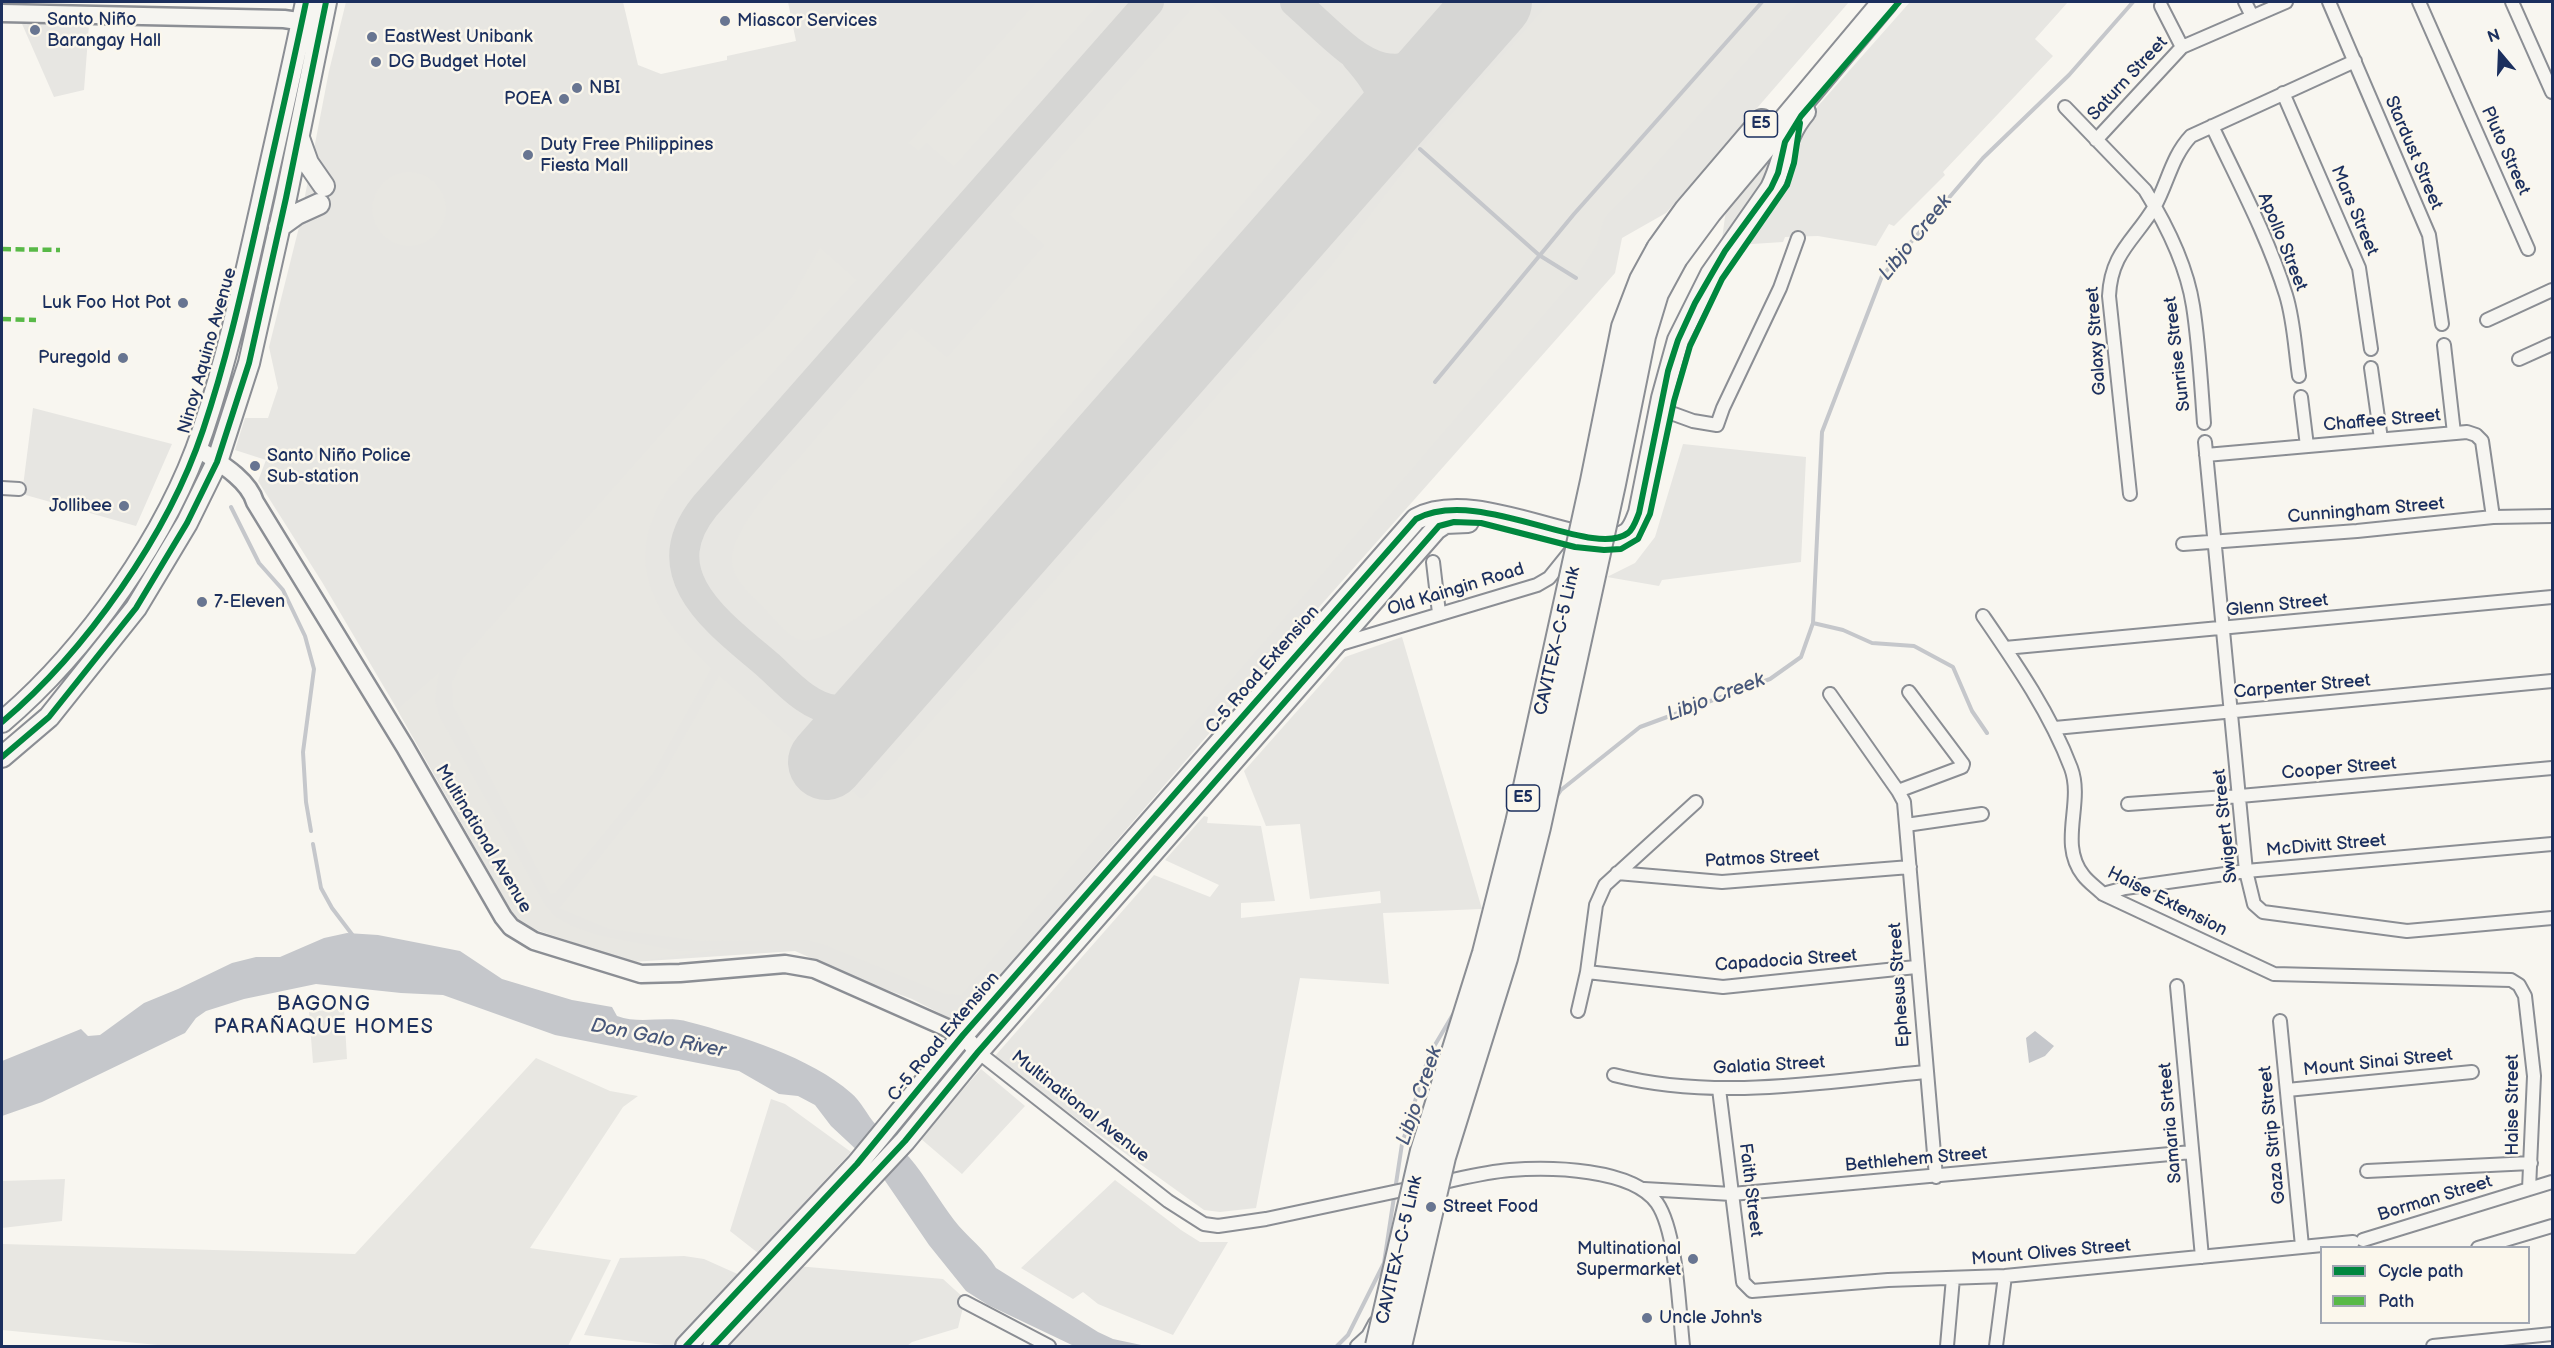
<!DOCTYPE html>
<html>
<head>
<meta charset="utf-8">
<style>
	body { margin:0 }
	#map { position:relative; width:2554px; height:1348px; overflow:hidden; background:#f8f6f0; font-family:"Balsamiq Sans",sans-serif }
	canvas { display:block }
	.frame { position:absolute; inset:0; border:3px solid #1b2f5e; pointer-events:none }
	.legend { position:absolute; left:2320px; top:1246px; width:210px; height:78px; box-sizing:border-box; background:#fbf7ec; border:2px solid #a1a7b3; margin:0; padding:8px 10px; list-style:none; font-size:18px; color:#1b2f5e }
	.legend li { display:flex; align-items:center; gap:12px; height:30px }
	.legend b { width:30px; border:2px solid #a1a7b3 }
	.north { position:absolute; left:2470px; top:24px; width:60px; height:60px; -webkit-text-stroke:4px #fbf7ec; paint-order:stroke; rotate:341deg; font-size:16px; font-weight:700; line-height:24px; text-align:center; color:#1b2f5e }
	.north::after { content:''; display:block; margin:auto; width:21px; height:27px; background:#1b2f5e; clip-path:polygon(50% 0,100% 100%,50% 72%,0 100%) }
</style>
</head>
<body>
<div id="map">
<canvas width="2554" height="1348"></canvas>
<div class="frame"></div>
<ul class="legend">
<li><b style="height:8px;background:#00873e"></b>Cycle path</li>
<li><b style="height:8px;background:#58b947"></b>Path</li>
</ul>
<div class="north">N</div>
</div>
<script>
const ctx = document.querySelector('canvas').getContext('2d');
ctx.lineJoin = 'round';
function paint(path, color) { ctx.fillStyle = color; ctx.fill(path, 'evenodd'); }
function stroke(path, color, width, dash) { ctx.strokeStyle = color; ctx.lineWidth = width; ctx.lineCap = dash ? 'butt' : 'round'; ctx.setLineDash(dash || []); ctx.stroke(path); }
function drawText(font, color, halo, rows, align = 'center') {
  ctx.font = font + ' "Balsamiq Sans",sans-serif'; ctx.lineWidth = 5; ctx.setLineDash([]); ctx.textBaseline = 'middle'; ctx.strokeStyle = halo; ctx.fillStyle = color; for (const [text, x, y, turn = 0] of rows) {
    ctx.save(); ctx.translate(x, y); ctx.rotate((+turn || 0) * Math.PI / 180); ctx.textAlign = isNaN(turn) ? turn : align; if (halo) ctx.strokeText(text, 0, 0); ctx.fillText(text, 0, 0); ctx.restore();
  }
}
const built = new Path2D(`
	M346,2h277l15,63 23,9 66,-14v-4l69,-15 -8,-39h1061l-183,211 -44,25 -7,35 -326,368 -330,382 -47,-24 -49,-18 -68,-30 -163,11 -95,-32 -21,-11 -119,-210 -75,-127 -64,-101 8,-21 -31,-10 10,-32h23l10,-30 -9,-41 30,-120 30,-156z
	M1910,2h158l-33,37 18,17 -110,116 2,3 -51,51 -5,-2 -13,22 -58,-10 -33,1 -2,5 -62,4 5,-36z
	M19,17l70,8 -5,65 -30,7z
	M33,408l139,36 -36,82 -114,-32z
	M1683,444l123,13 -5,105 -139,18 -3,6 -52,-9 28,-14 20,-26z
	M1402,637l80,272 -99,4 6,71 -89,-6 -44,230 -36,4 -16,-2 -153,-110 -56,-44 159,-181 56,22 9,-12 -54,-25 39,-44 4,1 -1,6 54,3 14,75 -34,2v15l140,-15 -1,-12 -70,8 -10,-75 -34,2 -22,-55 101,-114z
	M981,1069l44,37 -63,68 -42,-36z
	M771,1099l14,5 66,48 -93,101 -28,-22z
	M65,1179l-3,42 -60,7v-47z
	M1115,1180l66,50 19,12h28l-55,93 -75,-31 -15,-12 -10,7 -52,-31z
	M684,1256l20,3 38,17 -70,70 -88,-11 36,-77z
	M797,1266l146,13 22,20 -7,29 -46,14 -5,4h-183z`);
const green = new Path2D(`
	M1036,2h65l-147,165 -28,-24 -8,8 -10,-8z
	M1197,2h13l112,110 -346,404c-28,28 -136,132 -175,124 -13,-2 -34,-29 -44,-39 -16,-15 -31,-31 -23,-54 10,-31 45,-68 67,-92 36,-43 73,-86 110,-128l36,30 97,-112 -35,-30z
	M1549,2h250l-155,176 -40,41 -7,26 -21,33 -614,717 -17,-1 -120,-49 -17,-5 -107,1 -92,-12 -50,-21 98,-124 62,-109 143,124 470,-535 88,-115z
	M372 209a37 37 0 1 1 74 0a37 37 0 1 1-74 0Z
	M820,247l37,33 -189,210c-48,73 -13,126 44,178l-59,106 -97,119 -6,1 -97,-188 -1,-24 11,-24 262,-297 41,-33 27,-33z
	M439,672l-4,28 5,17 105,187 11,13 16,9 25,9 81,16 48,-2 -94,13 -95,-32 -21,-11 -119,-210z
	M344,1008l3,51 -34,4 -4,-51z
	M536,1058l74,33 28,5 -15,11 -93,141 81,12 -43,86h-400l-166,-16v-86l353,10z`);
const water = new Path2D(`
	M347,933l31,2 82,16 42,28 70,21 40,7 5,9c24,9 48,-1 72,6 50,13 123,36 162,71 10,8 16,22 25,32 10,12 22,21 33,32 17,20 29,42 45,63 13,17 31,29 42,48l102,64 15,7 33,7h-72l-86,-41 -22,-14 -37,-46 -52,-76 -46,-43 -16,-21 -17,-9 -19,-2 -40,-23 -184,-36 -112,-40 -42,-2 -85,-9 -72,15 -38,12 -10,7 -11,15 -143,69 -40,14v-55l79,-32 7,7 12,-1 44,-32 34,-14 54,-26 24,-6h24l44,-19z
	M2035,1031l19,15 -9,10 -16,7 -3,-25z`);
const stream = new Path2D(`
	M1420,149l119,106 37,23
	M1435,382l139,-168 188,-212
	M231,507l28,56 24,27 22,46 9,33 -11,83 3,50 5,29
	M1813,623l30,7 29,13 42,3 39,21 19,44 15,22
	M1555,799l6,-9 79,-63 130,-48 31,-22 12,-34 9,-191 60,-156 101,-118 86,-83 64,-73
	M313,844l8,44 11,20 22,29
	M1337,1346l11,-11 36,-72 18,-119 27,-89 26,-44`);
const taxiway = new Path2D(`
	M1295,2c62,55 90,100 168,34
	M1356,57c29,33 36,47 13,86
	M896,682c-17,15 -37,31 -61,28 -27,-3 -48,-28 -67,-45 -49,-42 -119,-90 -63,-159l444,-504`);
const runway = new Path2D(`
	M826,762l668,-760`);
const minor = new Path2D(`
	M2245,2l7,14
	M2329,2l100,233 13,89
	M2419,2l109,247
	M2512,2l40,90
	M2161,6l21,41
	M2283,93l76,175 12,81
	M2065,107l80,83c21,34 42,77 48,116 6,38 8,78 11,117
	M2212,126c26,55 56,111 74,169 8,26 9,54 13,81
	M2096,140l86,-93 104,-45
	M2487,320l65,-30
	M2444,345l10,88
	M2519,359l33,-15
	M2371,368l10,71
	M2301,397l6,49
	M1671,413l22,8 24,4 6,-17 57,-120 18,-50
	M2205,442l41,429 8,33 9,8 144,19 145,-13
	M2206,455l261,-23 9,3 6,6 11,76
	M2,488l17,1
	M2130,494l-21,-198c2,-44 26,-56 46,-90 13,-24 17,-50 36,-70l164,-75
	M2183,544l174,-13 136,-14 59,-1
	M1433,562l6,51
	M1983,616c33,48 67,97 88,152 13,35 -13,75 12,107 5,7 14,13 20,19l171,80 237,6 8,5 6,11 9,80 -5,113
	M1337,645l200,-60 12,-7 25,-31
	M2005,648l547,-51
	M1830,694l68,97 6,11 32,375
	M2055,728l497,-47
	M1898,791l64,-24 1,-3 -54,-72
	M2128,804l112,-8 312,-28
	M1906,825l76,-11
	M1617,873l105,9 188,-15
	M2103,894l22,-6 121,-17 306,-27
	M1587,972l136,15 193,-20
	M2177,986l25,271
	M1578,1011l9,-39 9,-67 9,-20 91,-83
	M2280,1021l22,225
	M978,1052l190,149 36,23 14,2 48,-7 151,-32
	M1614,1075c102,26 209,7 311,-3
	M1719,1089l24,193 9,9 136,-11 117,-4 348,-34
	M2287,1090l185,-18
	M2367,1171l164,-8
	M1434,1184c25,-5 51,-12 76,-14 40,-3 122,-2 147,33 20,29 22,107 26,143
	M1644,1189l88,5 460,-42
	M2363,1240l189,-58
	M2478,1248l74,-22
	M965,1302l84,44
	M1357,1346l11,-10 7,-13
	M1947,1346l6,-68
	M1996,1346l9,-70
	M2433,1346l119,-12`);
const tertiary = new Path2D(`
	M2,13l282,6 28,4
	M197,448c19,13 51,30 58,54l150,245 98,170 8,10 23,14 107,33 39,-1 105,-9 29,5 149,66 15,17`);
const primary = new Path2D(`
	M299,138l9,25 16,23
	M279,227l18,-13 22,-10
	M2,722c84,-71 166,-187 201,-292 25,-74 41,-149 58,-224 15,-68 31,-136 45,-204
	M2,757l47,-40 87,-109 51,-85 30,-61 32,-99 37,-165 40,-196
	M686,1346l171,-182 106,-129 453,-516c62,-34 176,41 212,14 6,-5 8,-13 11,-20l23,-115 16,-58 33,-66 60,-86c14,-28 12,-50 34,-76
	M713,1346l192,-205 73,-89 458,-523 9,-6 23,-1`);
const motorway = new Path2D(`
	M1659,249l28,-39 75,-88
	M1675,258l34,-46 176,-210`);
const motorwayBridge = new Path2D(`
	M1378,1346l45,-195 62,-198 33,-130 75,-342 31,-154 18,-47 17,-31
	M1399,1346l44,-189 62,-199 33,-131 75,-343 30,-148 13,-43 19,-35`);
const quiet = new Path2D(`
	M2,249l58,1
	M2,319l34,1`);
const cycleway = new Path2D(`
	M2,722c84,-71 166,-187 201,-292 25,-74 41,-149 58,-224 15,-68 31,-136 45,-204
	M2,757l47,-40 87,-109 51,-85 30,-61 32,-99 37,-165 40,-196
	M686,1346l171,-182 106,-129 453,-516c62,-34 176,41 212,14 6,-5 8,-13 11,-20l29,-142 10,-31 17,-37 30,-52 46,-63 7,-15 7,-31 16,-26 98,-114
	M713,1346l192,-205 73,-89 461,-526 15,-4 27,1 94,24 29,3 17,-1 17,-10 12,-25 24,-113 16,-55 32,-67 65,-94 7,-22 6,-40`);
const markers = [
	[725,21,6,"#687591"],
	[35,30,6,"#687591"],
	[372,37,6,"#687591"],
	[376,62,6,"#687591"],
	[577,88,6,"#687591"],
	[564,99,6,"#687591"],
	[528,155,6,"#687591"],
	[183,303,6,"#687591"],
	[123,358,6,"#687591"],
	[255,466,6,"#687591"],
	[124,506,6,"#687591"],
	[202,602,6,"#687591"],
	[1431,1207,6,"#687591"],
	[1693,1259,6,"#687591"],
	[1647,1318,6,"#687591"]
];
const shields = [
	[1761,124,33],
	[1523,798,33]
];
const shieldNames = [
	["E5",1761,124],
	["E5",1523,798]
];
const poiNames = [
	["Santo Niño",47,20],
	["Barangay Hall",47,41],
	["Miascor Services",737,21],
	["EastWest Unibank",384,37],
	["DG Budget Hotel",388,62],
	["NBI",589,88],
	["POEA",552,99,"right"],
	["Duty Free Philippines",540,145],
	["Fiesta Mall",540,166],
	["Luk Foo Hot Pot",171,303,"right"],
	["Puregold",111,358,"right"],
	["Santo Niño Police",267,456],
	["Sub-station",267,477],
	["Jollibee",112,506,"right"],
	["7-Eleven",214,602],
	["Street Food",1443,1207],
	["Multinational",1681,1249,"right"],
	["Supermarket",1681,1270,"right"],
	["Uncle John's",1659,1318]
];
const streetNames = [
	["Saturn Street",2128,79,-47],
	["Pluto Street",2505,151,66],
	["Stardust Street",2413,153,67],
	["Mars Street",2354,211,67],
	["Apollo Street",2282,242,68],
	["Galaxy Street",2097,341,-94],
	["Ninoy Aquino Avenue",208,351,-74],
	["Sunrise Street",2178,354,-97],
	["Chaffee Street",2382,421,-5],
	["Cunningham Street",2366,511,-5],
	["Old Kaingin Road",1456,590,-17],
	["Glenn Street",2277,606,-6],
	["CAVITEX–C-5 Link",1558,641,-77],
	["C-5 Road Extension",1263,670,-49],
	["Carpenter Street",2302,687,-5],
	["Cooper Street",2339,769,-5],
	["Swigert Street",2226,826,-96],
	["Multinational Avenue",483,839,59],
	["McDivitt Street",2326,846,-5],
	["Patmos Street",1762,859,-3],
	["Haise Extension",2167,902,27],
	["Capadocia Street",1786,961,-4],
	["Ephesus Street",1900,985,-94],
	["C-5 Road Extension",944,1037,-50],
	["Mount Sinai Street",2378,1063,-6],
	["Galatia Street",1769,1066,-3],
	["Haise Street",2513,1105,-90],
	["Multinational Avenue",1080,1107,38],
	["Samaria Srteet",2171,1123,-95],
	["Gaza Strip Street",2273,1135,-96],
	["Bethlehem Street",1916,1160,-5],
	["Faith Street",1750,1190,83],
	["Borman Street",2435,1199,-17],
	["CAVITEX–C-5 Link",1400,1250,-77],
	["Mount Olives Street",2051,1253,-5]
];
const waterNames = [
	["Libjo Creek",1916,238,-51],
	["Libjo Creek",1716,698,-21],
	["Don Galo River",658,1039,11],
	["Libjo Creek",1420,1096,-71]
];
const neighbourhoodNames = [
	["BAGONG",324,1005],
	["PARAÑAQUE HOMES",324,1028]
];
paint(built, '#e7e6e2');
paint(green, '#e8e7e2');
paint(water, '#c5c7cb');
stroke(stream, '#c5c7cb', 4);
stroke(taxiway, '#d6d6d4', 30);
stroke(runway, '#d6d6d4', 76);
stroke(minor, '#8b8e94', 16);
stroke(tertiary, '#8b8e94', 21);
stroke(primary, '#8b8e94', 24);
stroke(motorway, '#8b8e94', 28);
stroke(minor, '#f6f5f1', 12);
stroke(tertiary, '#f6f5f1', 16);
stroke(primary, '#f6f5f1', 20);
stroke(motorway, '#f6f5f1', 24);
stroke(motorwayBridge, '#8b8e94', 28, []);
stroke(motorwayBridge, '#f6f5f1', 24);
stroke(quiet, '#58b947', 4.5, [9, 4.5]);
stroke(cycleway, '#00873e', 6);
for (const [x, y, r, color] of markers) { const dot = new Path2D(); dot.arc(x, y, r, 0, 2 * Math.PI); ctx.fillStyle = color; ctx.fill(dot); stroke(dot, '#fbf7ec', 2); }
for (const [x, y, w] of shields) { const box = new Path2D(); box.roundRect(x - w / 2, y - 13, w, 26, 4.5); ctx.fillStyle = '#fbf7ec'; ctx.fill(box); stroke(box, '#1b2f5e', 1.5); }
drawText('bold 16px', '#1b2f5e', null, shieldNames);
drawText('18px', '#1b2f5e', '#fbf7ec', poiNames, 'left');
drawText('18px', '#1b2f5e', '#fbf7ec', streetNames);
drawText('italic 20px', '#47577a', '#fbf7ec', waterNames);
ctx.letterSpacing = '1.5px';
drawText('20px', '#1b2f5e', '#fbf7ec', neighbourhoodNames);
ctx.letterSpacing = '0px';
</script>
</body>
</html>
